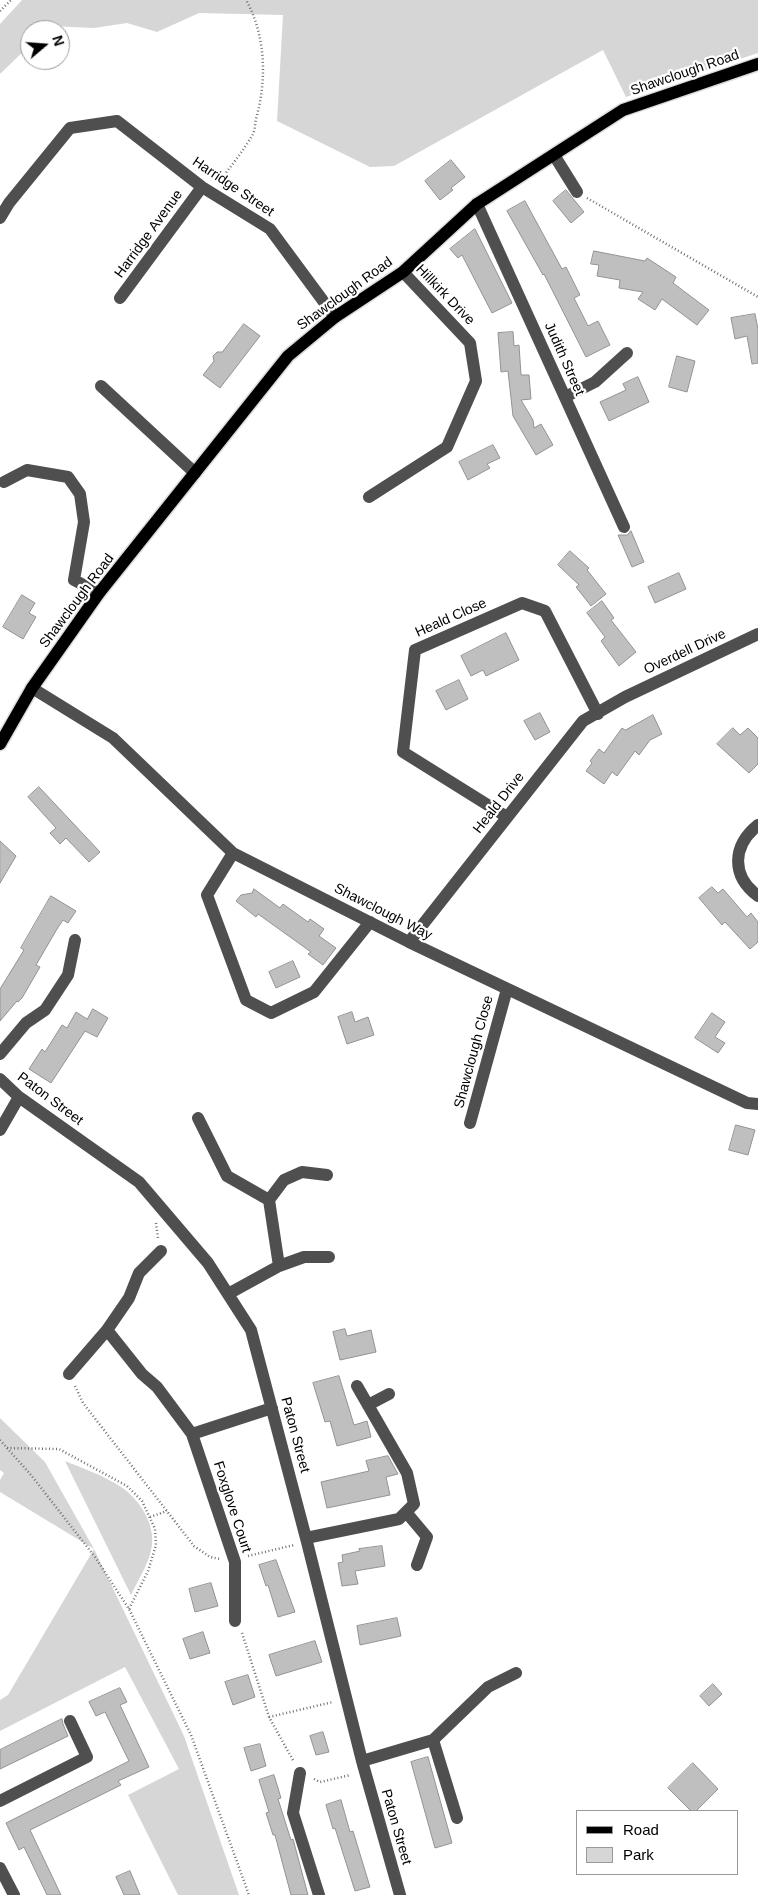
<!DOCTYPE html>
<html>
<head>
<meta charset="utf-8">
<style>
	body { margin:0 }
	#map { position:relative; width:758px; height:1895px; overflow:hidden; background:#fff; font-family:Arial,sans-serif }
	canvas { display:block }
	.legend { position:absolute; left:576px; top:1810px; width:162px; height:65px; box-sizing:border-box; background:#fff; border:1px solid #999; margin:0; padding:6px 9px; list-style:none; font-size:15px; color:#000 }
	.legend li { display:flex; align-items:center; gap:10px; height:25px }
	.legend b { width:25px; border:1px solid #999 }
	.north { position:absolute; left:20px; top:20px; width:50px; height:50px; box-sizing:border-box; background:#fff; border:1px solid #999; border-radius:50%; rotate:72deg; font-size:14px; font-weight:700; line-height:20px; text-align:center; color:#000 }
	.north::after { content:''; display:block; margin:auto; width:18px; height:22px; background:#000; clip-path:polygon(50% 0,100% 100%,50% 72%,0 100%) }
</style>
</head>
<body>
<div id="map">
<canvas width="758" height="1895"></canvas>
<ul class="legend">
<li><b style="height:6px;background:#000"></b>Road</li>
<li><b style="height:14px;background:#d6d6d6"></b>Park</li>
</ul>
<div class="north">N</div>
</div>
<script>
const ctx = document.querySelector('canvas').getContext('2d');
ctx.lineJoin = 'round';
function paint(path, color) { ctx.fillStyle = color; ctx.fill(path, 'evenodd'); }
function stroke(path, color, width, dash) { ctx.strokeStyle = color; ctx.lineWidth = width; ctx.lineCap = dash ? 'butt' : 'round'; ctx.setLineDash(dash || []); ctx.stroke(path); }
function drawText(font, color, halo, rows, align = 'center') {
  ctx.font = font + ' Arial,sans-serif'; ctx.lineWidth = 4.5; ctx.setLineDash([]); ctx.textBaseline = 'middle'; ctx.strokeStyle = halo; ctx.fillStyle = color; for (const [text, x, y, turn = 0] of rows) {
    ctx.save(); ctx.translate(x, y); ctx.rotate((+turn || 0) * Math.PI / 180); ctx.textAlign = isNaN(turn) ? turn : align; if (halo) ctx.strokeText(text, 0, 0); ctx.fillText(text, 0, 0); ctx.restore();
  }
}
const green = new Path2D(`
	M22,0h736v53l-132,44 -23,-47 -209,116 -24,1 -93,-46 6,-106 -84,-2 -42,19 -30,-9 -33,5 -44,-2 -4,4h-16v15l-30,29v-50z
	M0,1418l45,44 49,87 90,187 55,159h-61l-50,-100 51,-26 -54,-102 -125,64v-31l8,-5 86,-146 -94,-57v-12l4,-7 -4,-3z
	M65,1461c17,7 37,14 53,24 19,11 37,37 34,60 -2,17 -14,35 -21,50z`);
const building = new Path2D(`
	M451,160l14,17 -14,11 2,2 -13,10 -15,-19z
	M566,190l18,22 -13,11 -18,-22z
	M525,201l37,68 4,-2 14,28 -6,3 14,28 10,-5 12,24 -24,12 -42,-83 -1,1 -36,-64z
	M475,229l37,74 -20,10 -30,-58 -4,3 -8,-9z
	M594,251l51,10 2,-3 29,19 -3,6 36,27 -12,15 -35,-26 -7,11 -17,-11 5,-7 -24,-4 1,-8 -23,-4 2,-11 -8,-1z
	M755,314l3,15v34l-6,1 -5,-28 -12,3 -4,-21z
	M244,324l16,12 -40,52 -17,-13 11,-14 -1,-5 4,-4h5z
	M513,332l1,14 5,-1 2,30h8l2,24 -10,1 12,20 1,8 7,-4 12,21 -17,10 -23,-39 -5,-45 -7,1 -3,-39z
	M677,356l18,5 -8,31 -18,-5z
	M638,377l11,25 -40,19 -9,-19 26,-12 -3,-6z
	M493,445l7,13 -13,6 3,4 -22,12 -9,-18z
	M631,531l13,31 -12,5 -14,-32h9z
	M570,551l19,17 -2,2 19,24 -15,12 -15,-19 3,-2 -21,-20z
	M679,573l7,16 -31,14 -7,-16z
	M22,595l13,8 -6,10 7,4 -13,22 -20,-12z
	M602,601l12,17 -3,2 25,32 -17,14 -18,-25 4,-4 -18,-24z
	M506,633l13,27 -33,16 -3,-6 -12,6 -10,-20z
	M459,680l9,19 -22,11 -10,-19z
	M540,713l10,19 -15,8 -11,-19z
	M653,715l9,19 -12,6 -11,15 -4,-4 -18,25 -5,-4 -8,12 -18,-13 6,-8 -2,-2 9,-12 5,4 18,-25 3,2z
	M733,728l7,7 8,-7 10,10v26l-9,9 -32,-29z
	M39,787l61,65 -11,10 -23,-24 -6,6 -10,-11 6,-5 -28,-31z
	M0,841l16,15 -16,27z
	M712,887l6,6 5,-4 24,28 4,-4 7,9v20l-8,7 -25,-27 -3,3 -23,-27z
	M254,889l26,19 3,-4 25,18 2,-3 14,10 -5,7 17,12 -13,17 -15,-11 3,-2 -53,-38 -2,3 -20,-16 5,-6 11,-2z
	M51,896l25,15 -8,12 -5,-3 -6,9 -21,36 4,2 -18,31 -4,4 -1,-1 -17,20v-32l24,-39 -3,-2z
	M293,961l7,16 -24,11 -7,-16z
	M93,1009l15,9 -11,19 -12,-6 -34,52 -22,-14 13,-20 3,3 17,-27 5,3 9,-16 11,7z
	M352,1012l3,10 13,-5 6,18 -27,9 -9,-27z
	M712,1013l13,9 -10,15 10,6 -7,10 -23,-15z
	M736,1125l19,5 -7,25 -19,-5z
	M345,1329l2,7 24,-6 5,22 -36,8 -7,-28z
	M339,1376l15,49 13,-4 4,16 -34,9 -7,-25 -5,1 -12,-39z
	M388,1456l10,18 -12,3 4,18 -63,13 -6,-26 48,-11 -3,-10z
	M382,1546l3,20 -30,5 3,13 -16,2 -4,-23 5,-1 -1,-7 18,-4 -1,-2z
	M276,1560l19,52 -17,5 -10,-32 -2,1 -7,-21z
	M211,1583l7,23 -23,6 -6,-23z
	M397,1618l4,18 -41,9 -3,-19z
	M203,1632l7,21 -20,6 -7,-20z
	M315,1641l7,21 -46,14 -7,-21z
	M248,1675l7,22 -22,8 -8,-23z
	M713,1684l9,10 -13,12 -9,-10z
	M120,1688l7,14 -7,3 29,62 -31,14 3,4 -91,45 31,65h-14l-23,-48 -5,3 -13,-27 123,-62 -24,-49 -9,4 -7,-14z
	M62,1719l1,5 5,12 -68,33v-19z
	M323,1732l6,20 -13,3 -6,-19z
	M260,1744l6,22 -15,5 -7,-23z
	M428,1757l24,86 -17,5 -24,-86z
	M693,1763l25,26 -22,22h-5l-23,-23z
	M274,1775l7,23 -3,1 13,41 2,-1 15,56h-17l-16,-60h-2l-7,-22 3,-1 -10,-32z
	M341,1800l9,32 3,-1 17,56 -15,4 -20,-63 -2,1 -7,-24z
	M130,1871l10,24h-16l-8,-18z`);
const path = new Path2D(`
	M0,11l11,-11
	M220,181c10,-14 25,-32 33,-47 2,-5 2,-10 3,-15 11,-39 10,-83 -10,-119
	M587,198l171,99
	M156,1223l2,15
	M75,1386l8,17 111,143 16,11 10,2
	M0,1440l31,35 64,82 34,52 62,126 58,160
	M7,1448l52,1 68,37 15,15 13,28 1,16 -8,26 -19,38
	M150,1517l17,-6
	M248,1556l46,-11
	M242,1633l27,84 25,45
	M269,1717l64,-15
	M314,1779l6,3 31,-7`);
const minor = new Path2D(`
	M554,155l23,37
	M477,204l147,323
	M0,218l9,-15 61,-75 47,-7 85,66 68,42 65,88
	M120,298l82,-111
	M101,386l94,87
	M565,397l30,-15 32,-29
	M4,482l23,-12 41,7 12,17 4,28 -10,58 25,13
	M369,497l78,-50 29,-66 -6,-38 -67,-71
	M32,688l81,50 120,115 176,89 338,161 11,1
	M507,817l-104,-65 12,-102 107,-47 23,8 53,103
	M758,825c-26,21 -27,51 0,71
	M233,853l-26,42 39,105 25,13 43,-21 56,-70
	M409,942l174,-221 42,-24 133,-63
	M0,1054l26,-31 19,-13 23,-35 7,-35
	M0,1079l19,18 120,85 69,81 43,67 56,212 55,219 38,134
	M198,1118l29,58 42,24 10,66 -51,28
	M470,1123l37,-134
	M0,1130l19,-33
	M269,1200l15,-20 18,-8 25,3
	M279,1266l25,-9h25
	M107,1330l35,44 15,13 35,47 43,128v59
	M69,1374l38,-44 22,-32 10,-25 22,-22
	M368,1405l21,-11
	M192,1434l80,-26
	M406,1512l21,25 -10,28
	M306,1538l93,-19 15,-15 -7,-31 -50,-87
	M433,1740l24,78
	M362,1761l71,-21 55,-53 28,-14
	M300,1773l-7,40 26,82
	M0,1801l87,-44 -17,-36
	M0,1868l14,27`);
const major = new Path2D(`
	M0,744l32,-56 67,-95 189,-237 47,-39 68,-45 74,-68 146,-94 135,-46`);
const streetNames = [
	["Shawclough Road",685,73,-19],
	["Harridge Street",233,187,34],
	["Harridge Avenue",149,234,-54],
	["Shawclough Road",345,294,-36],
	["Hillkirk Drive",445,295,46],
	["Judith Street",564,359,66],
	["Shawclough Road",77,601,-53],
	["Heald Close",451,618,-24],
	["Overdell Drive",685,652,-25],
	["Heald Drive",499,803,-52],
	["Shawclough Way",383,912,27],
	["Shawclough Close",474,1052,-75],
	["Paton Street",50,1099,37],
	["Paton Street",295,1435,75],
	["Foxglove Court",232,1507,72],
	["Paton Street",396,1827,74]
];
paint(green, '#d6d6d6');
paint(building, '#bfbfbf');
stroke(building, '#939393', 1);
stroke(major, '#dbdbdb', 15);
stroke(path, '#717171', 2.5, [1, 2.5]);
stroke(minor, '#4f4f4f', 12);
stroke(major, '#000', 12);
drawText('14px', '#000', '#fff', streetNames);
</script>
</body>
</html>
